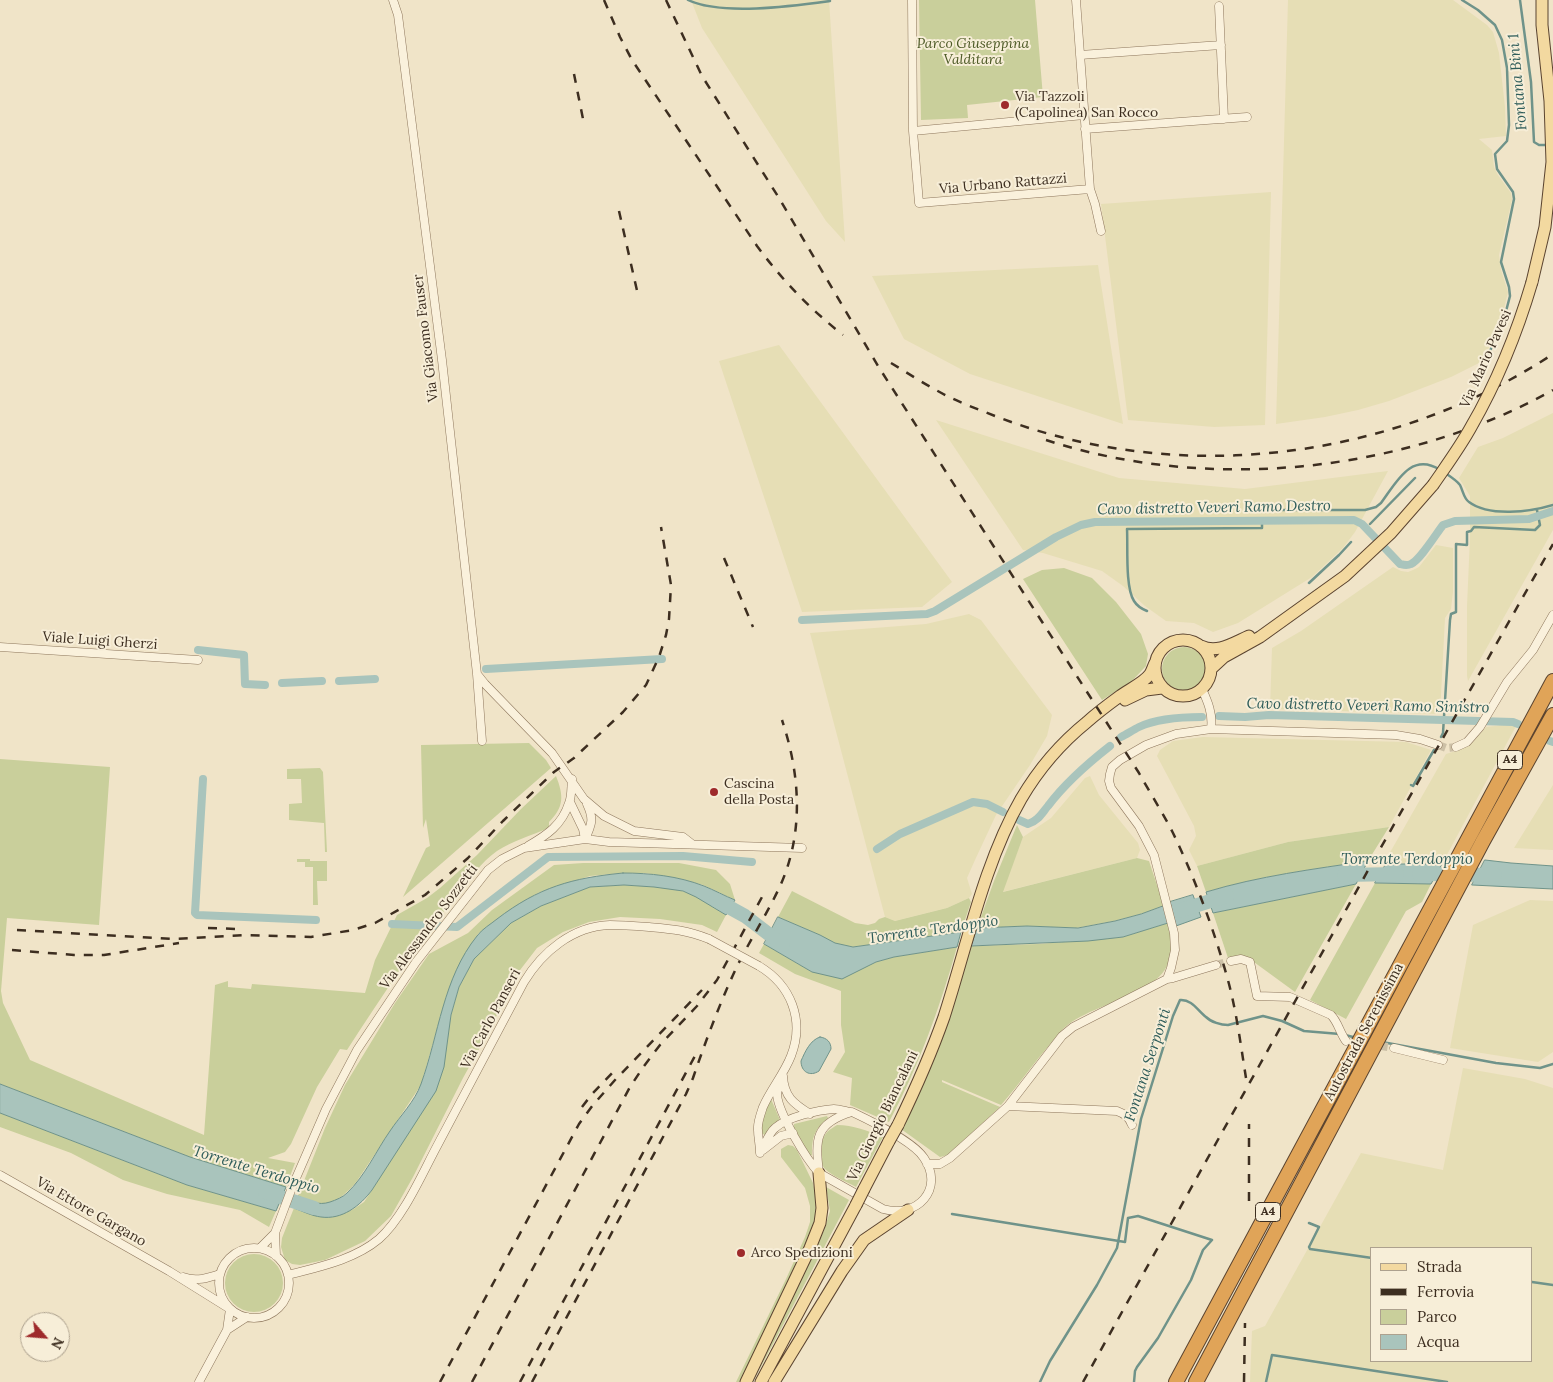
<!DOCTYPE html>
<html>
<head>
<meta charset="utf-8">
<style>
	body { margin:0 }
	#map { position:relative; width:1553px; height:1382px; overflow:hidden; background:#f0e4c8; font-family:Lora,serif }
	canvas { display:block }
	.legend { position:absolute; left:1370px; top:1247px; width:162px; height:115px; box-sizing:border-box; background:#f7eed8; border:1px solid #ada18e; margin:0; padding:6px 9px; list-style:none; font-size:15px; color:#3d2e20 }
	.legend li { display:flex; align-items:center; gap:10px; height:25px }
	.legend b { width:25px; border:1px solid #ada18e }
	.north { position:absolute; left:20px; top:1312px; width:50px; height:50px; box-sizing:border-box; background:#f7eed8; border:1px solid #ada18e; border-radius:50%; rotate:117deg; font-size:14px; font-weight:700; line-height:20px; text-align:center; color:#3d2e20 }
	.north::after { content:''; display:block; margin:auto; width:18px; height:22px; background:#9e2a2b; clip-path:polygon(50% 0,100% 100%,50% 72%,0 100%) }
</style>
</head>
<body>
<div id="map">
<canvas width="1553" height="1382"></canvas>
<ul class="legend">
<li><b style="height:6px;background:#f3d9a0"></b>Strada</li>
<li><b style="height:6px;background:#3d2e20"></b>Ferrovia</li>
<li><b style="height:14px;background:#c9cf9b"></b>Parco</li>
<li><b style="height:14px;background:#a9c4bc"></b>Acqua</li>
</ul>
<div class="north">N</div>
</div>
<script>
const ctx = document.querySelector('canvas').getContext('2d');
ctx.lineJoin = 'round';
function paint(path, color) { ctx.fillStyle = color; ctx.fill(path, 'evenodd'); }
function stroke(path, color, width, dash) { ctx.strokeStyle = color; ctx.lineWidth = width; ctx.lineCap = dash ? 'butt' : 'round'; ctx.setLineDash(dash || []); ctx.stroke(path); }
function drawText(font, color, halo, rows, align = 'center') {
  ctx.font = font + ' Lora,serif'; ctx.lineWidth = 4; ctx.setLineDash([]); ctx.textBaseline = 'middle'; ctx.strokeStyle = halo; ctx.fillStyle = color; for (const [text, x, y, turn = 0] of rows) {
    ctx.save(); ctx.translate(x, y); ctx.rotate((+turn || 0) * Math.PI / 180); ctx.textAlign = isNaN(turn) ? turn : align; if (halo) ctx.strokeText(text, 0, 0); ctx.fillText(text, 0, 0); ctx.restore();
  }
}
const farmland = new Path2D(`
	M691,0h138l16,242 -19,-21 -124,-193z
	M1288,0h165l34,25 6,7 6,21 6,54 1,29 -27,3 13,11 2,17 4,8 13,18 1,7 -13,55 2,15 7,22 -6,25 -19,44 -32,16 -62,24 -31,9 -33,7 -49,7z
	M1271,192l-6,233 -51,2 -86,-7 -27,-216z
	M1098,265l25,159 -153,-50 -66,-35 -32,-63z
	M779,345l173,237 -30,25 -120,5 -83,-251z
	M1553,413v117l-85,151 -1,-5v-70l3,-68v-42l-11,-18 19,-31 25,-9z
	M936,420l183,58 126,11 143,-18 -33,61 -12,16 -31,29 -74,46 -25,9 -19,-9 -28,-2 -21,-15 -22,-20 -21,-15 -59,-18 -20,-3z
	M1436,545l17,3v44l-2,17 -6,9 -5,96 -170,-5 2,-61 29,-17 92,-64 8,4 7,1 5,-2 6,-3z
	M969,614l12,6 71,95 -5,21 -17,29 -34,50 -21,45 -8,18 5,16 -3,4 -22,10 -52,13 -10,-4 -75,-284 116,-9z
	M1511,724l5,2 -74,138 -58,-1 62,-109 13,-4 12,-6 15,-17z
	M1203,737l203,5 25,8 -42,77 -101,15 -91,24 -8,-16 7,-14 -2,-10 -37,-70 3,-6 13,-9z
	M1090,776l9,19 39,48 2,7 -3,8 -135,34 21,-55 28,-19 34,-40z
	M1553,785v65l-39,-2z
	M1530,900l23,1v151l-15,10 -88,-14 23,-123z
	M1463,1068l62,11 28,9v294h-303l2,-51 13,-5 96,-173 82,17zM1372,1248h160v113h-160z`);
const green = new Path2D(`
	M919,0h116l8,97 -76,8 1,13 -47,2z
	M1064,568l28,10 24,24 25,32 7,20 -2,12 -15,16 -29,18 -79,-121 19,-9z
	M1162 669a22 22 0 1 1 44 0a22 22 0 1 1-44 0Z
	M529,743l17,17 5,8 -148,129 23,-49 4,-2 -4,-27 -3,9 -2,-83z
	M0,759l110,8 -11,158 -92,-7 -6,73 2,12 27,57 174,75 11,-150 13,-4v6l23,2 1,-5 113,9 10,-33 22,-45 30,-17 13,-10 37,-33 44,-46 35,-33c8,20 8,31 -7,46v6c-17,7 -37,13 -52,23 -16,11 -27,28 -39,43 -41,49 -76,102 -111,156l-7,-1 -23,38 -26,57 -6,8 -17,6 27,5 -9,24 -96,-30 -190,-73z
	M320,768l3,4 4,80h-2l-1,-29 -35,-3v-16l13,-1 -1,-24h-14v-10z
	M1017,825l6,12 -20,55 134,-34 12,3 15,45 -23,8 -27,7 -38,7 -49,-2 -50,2 17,-47z
	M1389,827l-21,34c-54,8 -109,15 -162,31l-9,-26 91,-24z
	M297,859h13v2h17v20h-10l1,24h-5v-38h-8v-5h-8z
	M583,863h96l37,7 14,14 5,16 -32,-15 -23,-6 -35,-6h-22l-33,3 -52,17 -34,21 -26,20 -31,60 -26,91 -64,96c-9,11 -24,26 -40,23 -6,-1 -13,-5 -19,-8l27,-68 20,-43 50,-82 34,-49 39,-21 24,-23 62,-45z
	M1375,883l56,1 -9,18 -16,9 -60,108 -36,-19z
	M1356,884l-61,108 -48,-35 -8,-1 -11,2 -15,-45z
	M624,885c19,1 39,1 58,6 16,4 30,16 44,24l-9,17 -15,-7 -42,-6 -40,-2 -31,5 -26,10 -26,16 -20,26 -28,57 -26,47 -50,99 -22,39 -26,25 -40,19 -25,5 -8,-1 -7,-4 -4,-13 1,-9 12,-30 26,9 32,-7 12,-8 8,-12 26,-42 53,-133 8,-28 15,-28 37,-36 30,-17 49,-19z
	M792,891l63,32 13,2 7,-2 4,-4 6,-2 10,4 52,-13 22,-10 2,4 -10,30 -108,15 -18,-3 -15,-9 -42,-18z
	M1168,923c23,75 -65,71 -104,105 -4,4 -8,9 -12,14 -18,20 -33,43 -51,63l-59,-25v2l58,25 -52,48 -8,2 -39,-28 50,-118 20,-65 67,-2 85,-7z
	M764,944l48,28 48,-3 16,-7 18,-5 63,-10c-17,60 -38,119 -68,175l-39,-17 2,-27 -19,-6 12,-20 -4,-27v-34l-46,-17 -36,-21z
	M771,1099l9,21 -8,6 -7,9 -4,-2c-1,-12 5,-24 10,-34z
	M0,1113l187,72 89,26 -7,16 -29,-17 -73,-16 -44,-14 -52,-27 -71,-26z
	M827,1116l1,2c-14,12 -16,19 -16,37l-2,1 -16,-28v-4z
	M837,1125c16,0 31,6 46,12l-27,50c-9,-5 -24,-11 -31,-18 -8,-8 -5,-29 2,-37 3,-3 7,-5 10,-7z
	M788,1145l5,1 4,4 16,33 3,13 1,11 -3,20 -72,155h-6l50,-103 19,-42 5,-15v-16l-5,-18 -24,-31v-8z
	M826,1187l23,13 -95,180 70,-150 6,-19z
	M225 1283a29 29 0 1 1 58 0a29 29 0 1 1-58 0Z`);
const water = new Path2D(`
	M1485,860l26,3 42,3v23l-81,-4z
	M1368,861l-12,23 -143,29 -7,-21c53,-16 108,-23 162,-31z
	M1386,864h56l-11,20 -56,-1z
	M623,873c27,0 55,3 81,13 10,4 21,10 31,14l-9,15 -30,-18 -13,-6 -29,-4 -30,-2 -34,2 -49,19 -30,17 -37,36 -15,28 -8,28 -7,52 -8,24 -64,99c-12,16 -30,30 -51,27 -9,-1 -19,-6 -27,-9l4,-12c11,5 20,10 32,6 6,-2 13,-5 17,-9 18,-17 29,-42 43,-62 10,-15 25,-30 31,-47 18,-50 22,-106 56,-148 5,-7 14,-12 20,-17 42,-32 75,-41 126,-46z
	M1193,895l8,22 -25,9 -6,-24z
	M1164,906l4,17 -45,14 -35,4 -117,5 6,-18 50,-2 51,2 37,-7 26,-7z
	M778,917l42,18 15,8 18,4 108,-15 -4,15 -63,10 -18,5 -34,17 -30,-7 -48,-28z
	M820,1037c7,1 11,5 11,12l-12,22c-9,6 -18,1 -18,-10 4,-9 9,-21 19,-24z
	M0,1084l190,73 96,30 -10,24 -89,-26 -187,-72z`);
const stream = new Path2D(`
	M688,0c33,16 105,6 142,1
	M1462,0l16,10 17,15 7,15 5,28 2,57 -2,16 -12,13 2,15 16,23 1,7 -13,63 8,25 1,9 -5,19 -17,41
	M1520,0l11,82 3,60 5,3h10
	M1445,473c6,4 11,7 15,12 3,6 4,14 9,17 20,15 61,10 84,3
	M1263,510h102l11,-3 5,-4c15,-20 30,-52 59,-33
	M1370,524l45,-46
	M1309,583l30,-28 12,-13
	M1147,611c-5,-2 -10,-5 -13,-10 -9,-14 -6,-55 -7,-72l135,-1v-4
	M1441,737l2,-4 7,-113 1,-6 5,-2v-68l11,1v-13l4,-1 3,-4 61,3 5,-5 -3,-15
	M1411,785l2,1 21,-36
	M1345,1035l12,3
	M1382,1042l114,21 44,5 13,-4
	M952,1214l173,28 3,-24 10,-2 74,24 -9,10 -12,30 -33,58 -21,29 -2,4 -1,11
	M1309,1223l10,4 -10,20 1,2 62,9
	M1532,1282l21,3
	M1040,1382l10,-21 47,-76 20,-37 24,-129 32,-103 7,-16c12,-1 18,11 26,17 5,5 15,8 22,8l35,-9 19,5 22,10 36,3
	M1266,1382l6,-27 175,27`);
const canal = new Path2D(`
	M802,620l125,-6 8,-3 121,-74 25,-12 14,-3 259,-2 8,4 38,40c4,1 7,2 11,0 9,-4 25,-30 32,-39l12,-4 74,-2 24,-8
	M198,650l46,5 1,29 20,1
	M486,669l176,-10
	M339,681l36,-2
	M282,683l40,-2
	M1219,716l26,1 24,-2 244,7 5,2
	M1121,737c6,-3 12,-7 18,-10 19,-9 43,-10 63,-10
	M1550,741l3,1
	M203,779l-8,134 2,2 119,5
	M1019,820l9,4c10,-3 14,-11 20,-18 18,-24 39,-42 62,-60
	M877,849l23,-15 73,-32 14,2 16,8
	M392,924l65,3 91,-70 135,-1 69,6`);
const river = new Path2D(`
	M1419,874l76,1
	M1344,875l53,-1
	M716,900l29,16 38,29
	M1178,911l49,-15
	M265,1192l49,16`);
const minorTunnel = new Path2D(`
	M1438,745l8,3 10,-1
	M1216,965l15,-4
	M1356,1042l38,6`);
const minor = new Path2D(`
	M393,0l5,15 44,345 35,314 8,10 67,69 32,46 20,17 30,15 49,6 9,7
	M912,0l1,131 6,72 171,-14
	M1076,0l14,189 5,15 6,27
	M1219,6l5,113
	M1080,55l141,-10
	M1085,129l162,-12
	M913,131l171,-16
	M0,647l198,13
	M477,674l5,67
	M1202,689c6,13 11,25 9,40
	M1456,747l11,-5 13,-15 27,-45 26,-32 20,-35
	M570,802l13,27 2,10
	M585,839c7,-15 9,-20 2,-35
	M528,846c19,-11 34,-21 41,-43 3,-7 2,-16 3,-24
	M1231,961l10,-2 9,3 7,34 33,1 41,18c7,7 9,18 15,26
	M759,966c32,19 46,54 32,90 -7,18 -20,33 -28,51 -2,6 -6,16 -5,23 0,8 2,14 2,23
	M1167,979l6,-1 43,-13
	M1394,1048l49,12
	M783,1076c1,21 11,28 27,38
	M780,1083c-1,4 -3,8 -3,12 2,19 29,64 42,78
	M1008,1106l109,5c8,3 12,6 15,14
	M852,1112c19,9 61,29 72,46 21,31 -7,61 -41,51l-64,-36c-4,-34 -4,-50 33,-61z
	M763,1150l18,-14 12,-3
	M761,1151c4,-7 8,-18 14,-23 12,-11 43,-18 59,-19 5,0 11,2 16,3
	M927,1164h13l10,-6 58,-52 54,-70 11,-9 94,-48 4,-11 4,-18 -1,-17 -20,-78 -15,-29 -28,-38 -2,-7 1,-7 2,-7 8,-7 26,-15 30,-11 35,-5 185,6 24,4 18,6
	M0,1175l169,96 61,38 -3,21 -28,52
	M275,1233l1,23
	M260,1248l15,-15 18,-48 33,-76 31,-59 59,-88 72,-92 14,-11 22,-11 61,-9 24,3 193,6
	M219 1283a35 35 0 1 1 70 0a35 35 0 1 1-70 0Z
	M288,1275c30,-8 66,-15 91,-36 24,-21 43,-65 58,-93 29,-55 58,-109 87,-164 18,-30 49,-56 86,-57 13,0 26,1 39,2 23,2 37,3 60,12
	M183,1277c13,5 25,1 37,-3
	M227,1330l20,-13`);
const primary = new Path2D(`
	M1532,282l13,-55 7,-65 -2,-61 -8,-76v-25
	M1155 668a28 28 0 1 1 56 0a28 28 0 1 1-56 0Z
	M1201,646c16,8 32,-3 48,-10
	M1211,669l13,-12 36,-20 85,-61 46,-43 42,-48
	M1125,700l21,-10 16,-2
	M898,1125c17,-35 33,-71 46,-108 23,-71 40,-154 77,-218 17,-29 40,-56 66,-77 10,-9 22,-18 33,-26 8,-6 25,-14 30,-22 2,-3 3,-7 5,-11
	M864,1189l25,-48
	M746,1382l64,-134 10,-25 2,-15 -3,-35
	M761,1382l95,-177
	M774,1382l68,-111 22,-31 44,-30`);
const motorway = new Path2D(`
	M1176,1382l377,-701
	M1196,1382l287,-541 70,-126`);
const rail = new Path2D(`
	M604,0l16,37 12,23 125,186c26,35 52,62 86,89
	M666,0l36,76 77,122 99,168 261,407c11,20 24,40 34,60 23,48 42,99 56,151 8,31 12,63 17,94
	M574,74l10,50
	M619,211l19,84
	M891,363c15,9 30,19 45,27 19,11 39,18 59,26 183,71 395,45 558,-62
	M1046,440c163,53 358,33 507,-50
	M724,558l29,69
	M208,928l29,1
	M17,930l155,9 73,-4 66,2 42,-7 22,-7 50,-28 43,-37 35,-37 51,-49 20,-14 49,-46 23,-27 13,-28 7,-22 3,-16 2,-34 -10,-58
	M12,950l62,5h30l75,-12
	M582,1107l10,-13 25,-26
	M1249,1201v-77
	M440,1382l139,-258 14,-19 22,-25 87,-90
	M472,1382l158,-295 14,-21 16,-21 37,-39 20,-26 45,-83
	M520,1382l176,-328
	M532,1382l154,-288 7,-16c12,-35 25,-70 40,-103 14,-31 34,-60 48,-91 23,-53 19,-110 1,-164
	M1083,1382l288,-517 182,-321
	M1244,1382l1,-59`);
const minorBridge = new Path2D(`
	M709,939l50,27`);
const primaryBridge = new Path2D(`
	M1433,485c13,-19 27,-38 38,-58 26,-45 46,-94 61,-145
	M889,1141l9,-16
	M856,1205l8,-16`);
const markers = [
	[1005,105,5,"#9e2a2b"],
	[714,792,5,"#9e2a2b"],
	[741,1253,5,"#9e2a2b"]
];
const shields = [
	[1510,760,25],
	[1268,1212,25]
];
const shieldNames = [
	["A4",1510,760],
	["A4",1268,1212]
];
const parkNames = [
	["Parco Giuseppina",973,44],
	["Valditara",973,60]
];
const poiNames = [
	["Via Tazzoli",1015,97],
	["(Capolinea) San Rocco",1015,113],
	["Cascina",724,784],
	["della Posta",724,800],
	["Arco Spedizioni",751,1253]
];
const streetNames = [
	["Via Urbano Rattazzi",1003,184,-5],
	["Via Giacomo Fauser",426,338,-97],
	["Via Mario Pavesi",1486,359,-66],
	["Viale Luigi Gherzi",100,641,4],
	["Via Alessandro Sozzetti",429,927,-53],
	["Via Carlo Panseri",491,1019,-62],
	["Autostrada Serenissima",1364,1032,-62],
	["Via Giorgio Biancalani",883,1116,-64],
	["Via Ettore Gargano",91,1212,30]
];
const waterNames = [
	["Fontana Bini 1",1518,82,-95],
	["Cavo distretto Veveri Ramo Destro",1214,508,-1],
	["Cavo distretto Veveri Ramo Sinistro",1368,706,1],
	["Torrente Terdoppio",1407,860],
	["Torrente Terdoppio",933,930,-8],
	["Fontana Serponti",1148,1065,-72],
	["Torrente Terdoppio",256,1170,17]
];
paint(farmland, '#e6deb5');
paint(green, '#c9cf9b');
paint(water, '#a9c4bc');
stroke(water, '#6f938a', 1);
stroke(stream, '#6f938a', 2.5);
stroke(canal, '#a9c4bc', 8);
stroke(river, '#a9c4bc', 14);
stroke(minorTunnel, '#ccc0a6', 8, [8, 4]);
stroke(minor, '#8d765c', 9);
stroke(primary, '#5b4430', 13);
stroke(motorway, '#5b4430', 16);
stroke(minor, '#faf1dc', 8);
stroke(primary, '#f3d9a0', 11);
stroke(motorway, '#e0a458', 14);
stroke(rail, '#3d2e20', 2.5, [9, 9]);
stroke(minorBridge, '#8d765c', 9, []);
stroke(primaryBridge, '#5b4430', 13, []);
stroke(minorBridge, '#faf1dc', 8);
stroke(primaryBridge, '#f3d9a0', 11);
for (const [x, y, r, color] of markers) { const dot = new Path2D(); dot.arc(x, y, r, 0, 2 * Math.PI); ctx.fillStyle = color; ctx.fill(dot); stroke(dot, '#f7eed8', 2); }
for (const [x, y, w] of shields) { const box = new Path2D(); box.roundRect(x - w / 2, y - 9.5, w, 19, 4); ctx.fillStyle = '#f7eed8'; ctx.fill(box); stroke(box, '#3d2e20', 1); }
drawText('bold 12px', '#3d2e20', null, shieldNames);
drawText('italic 14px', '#4d5a26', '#f7eed8', parkNames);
drawText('14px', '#3d2e20', '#f7eed8', poiNames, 'left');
drawText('14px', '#3d2e20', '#f7eed8', streetNames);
drawText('italic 15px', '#2f5d5a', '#f7eed8', waterNames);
</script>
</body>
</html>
